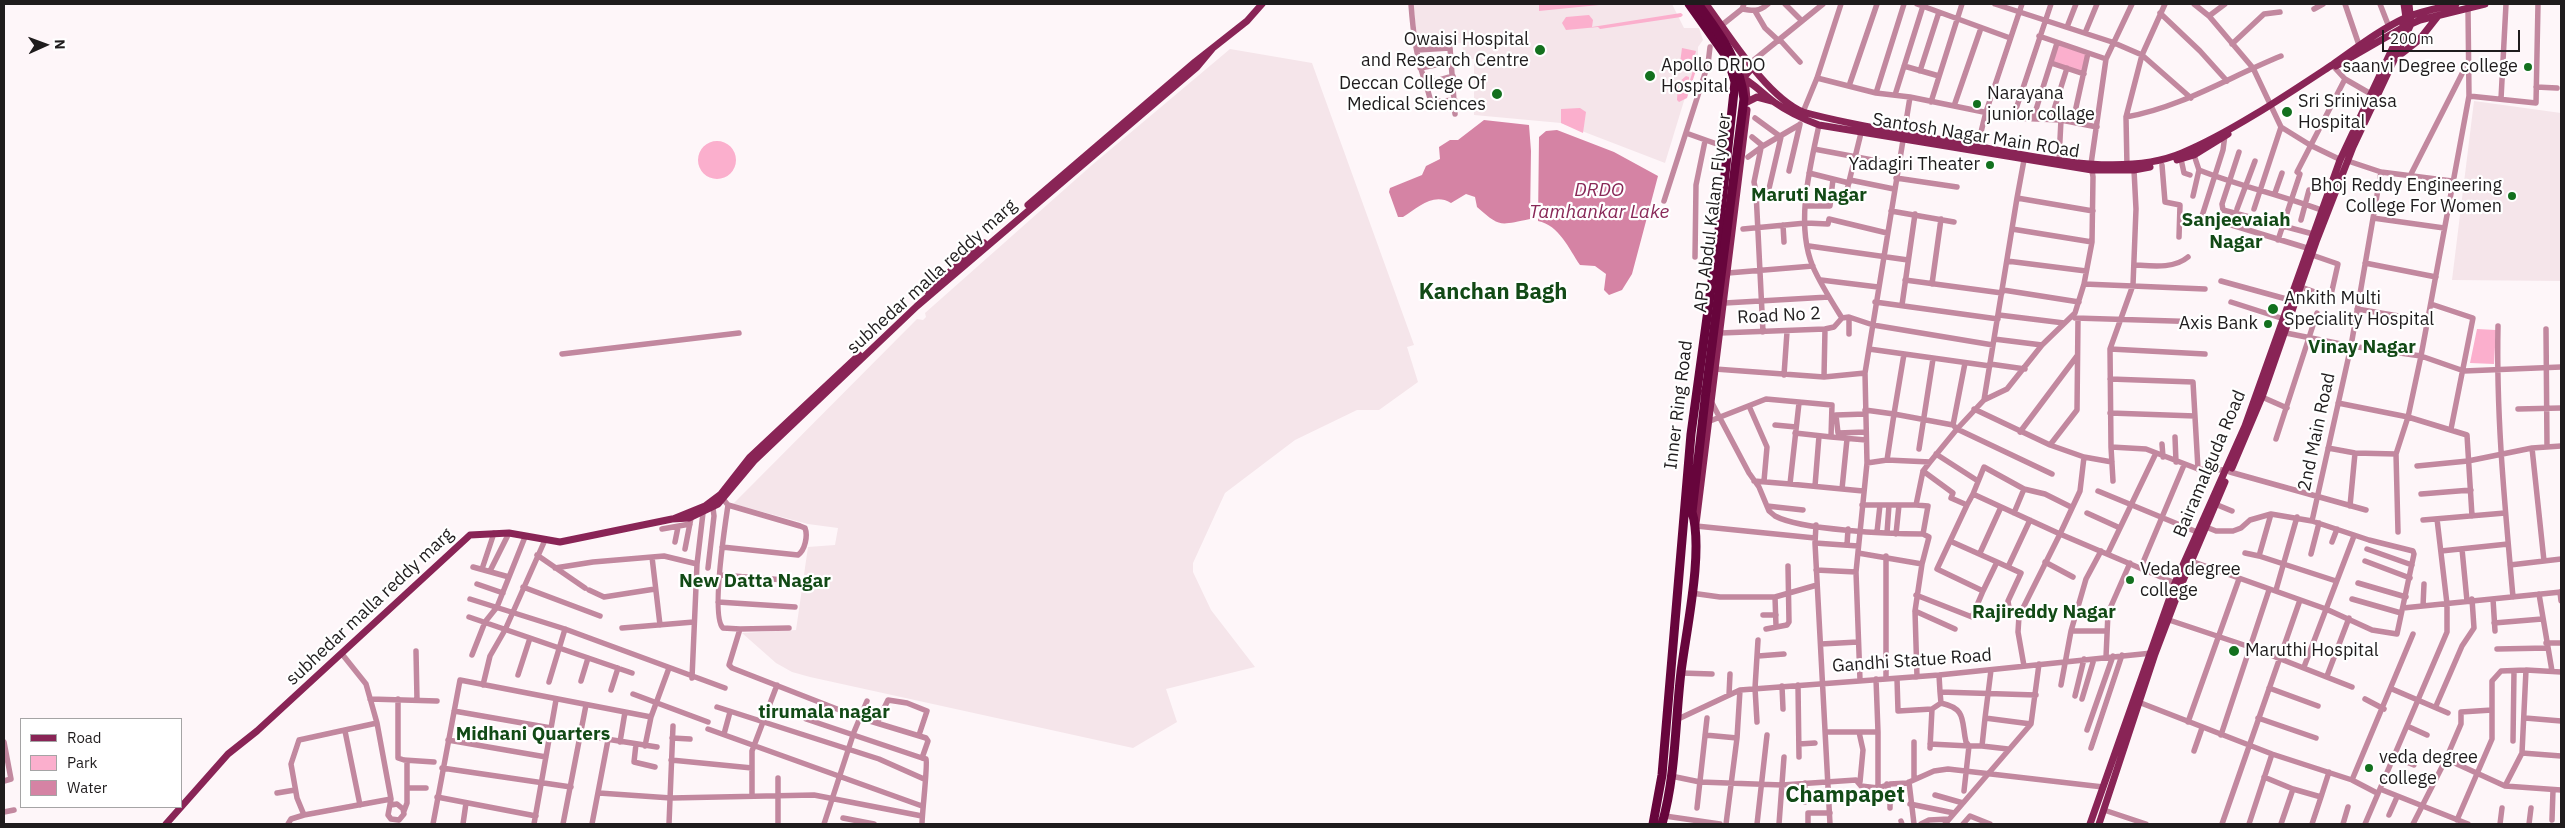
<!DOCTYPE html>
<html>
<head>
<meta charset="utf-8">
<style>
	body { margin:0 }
	#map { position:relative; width:2565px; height:828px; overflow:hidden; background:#fef6f9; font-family:"IBM Plex Sans",sans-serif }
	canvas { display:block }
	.frame { position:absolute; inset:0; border:5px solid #1f1c1d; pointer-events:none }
	.legend { position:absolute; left:20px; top:718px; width:162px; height:90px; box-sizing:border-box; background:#fff; border:1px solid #a5a4a5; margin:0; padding:6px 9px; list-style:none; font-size:15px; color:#1f1c1d }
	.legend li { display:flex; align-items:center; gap:10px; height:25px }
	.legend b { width:25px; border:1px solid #a5a4a5 }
	.north { position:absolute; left:20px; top:20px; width:50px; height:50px; -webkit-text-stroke:4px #fff; paint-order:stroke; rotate:88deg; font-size:14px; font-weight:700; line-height:20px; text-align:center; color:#1f1c1d }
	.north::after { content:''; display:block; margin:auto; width:18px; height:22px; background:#1f1c1d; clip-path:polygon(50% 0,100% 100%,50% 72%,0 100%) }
	.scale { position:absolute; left:2382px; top:30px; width:138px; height:22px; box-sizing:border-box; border:2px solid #1f1c1d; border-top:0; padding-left:6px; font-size:15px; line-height:18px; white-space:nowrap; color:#1f1c1d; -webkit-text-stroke:4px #fff; paint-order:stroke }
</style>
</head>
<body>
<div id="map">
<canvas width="2565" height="828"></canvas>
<div class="frame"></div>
<ul class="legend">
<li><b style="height:6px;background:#892456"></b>Road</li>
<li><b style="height:14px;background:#fbafcd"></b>Park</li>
<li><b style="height:14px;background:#d583a4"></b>Water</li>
</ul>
<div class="north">N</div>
<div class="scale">200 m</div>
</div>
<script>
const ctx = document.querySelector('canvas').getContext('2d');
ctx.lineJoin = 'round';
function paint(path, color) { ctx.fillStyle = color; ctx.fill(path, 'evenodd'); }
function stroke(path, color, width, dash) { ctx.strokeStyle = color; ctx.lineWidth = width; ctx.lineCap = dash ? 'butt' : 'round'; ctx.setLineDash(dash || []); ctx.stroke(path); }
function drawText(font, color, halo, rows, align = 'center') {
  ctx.font = font + ' "IBM Plex Sans",sans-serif'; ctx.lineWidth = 4.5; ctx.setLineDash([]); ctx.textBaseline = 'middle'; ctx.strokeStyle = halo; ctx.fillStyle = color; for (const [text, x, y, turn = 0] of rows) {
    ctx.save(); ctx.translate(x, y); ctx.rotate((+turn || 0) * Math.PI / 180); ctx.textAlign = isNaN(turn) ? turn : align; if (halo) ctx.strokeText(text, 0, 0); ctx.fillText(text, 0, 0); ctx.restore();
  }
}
const built = new Path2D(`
	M1413,4h259l12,24h15l4,12 -5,7v8l-33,108 -104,-40 -87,-8v-56l-10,1 -2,-17 -42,2 -2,-2z
	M1230,49l82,14 102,282 -7,2 11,35 -39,28h-22l-62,30 -70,53 -32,70v9l18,38 44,57 -89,22 11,33 -44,26 -323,-71 -18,-5 -16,-9 -34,-30 54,-3 12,-83 27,-2 3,-17 -30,-4 -75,-20 184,-185 6,1 3,-3 -1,-4 167,-148z
	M2474,101l87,12v168l-109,-1z`);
const green = new Path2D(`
	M1539,4h70l-70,7z
	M1681,13l2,2 -2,2 -81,12 -2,-2 -32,3 -4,-7 4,-6 23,-2 4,5 -1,7z
	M2058,43l29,10 -4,19 -31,-10z
	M1682,48l14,3 -5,19 -5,1 -6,-8z
	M1698,55h3l-14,43 -8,4 -2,-2 1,-17 8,-7 3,1v6z
	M1580,108l6,4 -3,21 -22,-10v-14z
	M698 160a19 19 0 1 1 38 0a19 19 0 1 1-38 0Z
	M2477,329l19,1 -2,34 -24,-1z`);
const water = new Path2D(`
	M1484,120l45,5 2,26 -1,68c-31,6 -29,9 -53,-12l-2,-10 -9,-3 -15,9c-18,-11 -33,5 -48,14h-5l-9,-25 1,-4 32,-13 4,-9 14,-7 -1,-12 11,-7h8z
	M1557,130l57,22 44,24 -26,98 -10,16 -13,5 -5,-5 2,-16 -11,-8 -15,-1c-11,-16 -21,-40 -42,-44l1,-84 7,-6z`);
const minor = new Path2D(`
	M1411,4c2,27 5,54 15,80l27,-8
	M1785,4l17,17
	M1917,4l93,34
	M1995,4l117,38 30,13 49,43
	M2194,4l15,12 44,52 28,59 29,18 31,15
	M2345,4l14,41
	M2380,4l9,23
	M1742,9c11,2 17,3 26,-5
	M2314,9l9,-5
	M1755,11l10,17 14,13
	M2160,13l40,38 27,30
	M2209,16l16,-12
	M1722,25l20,-16 2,-5
	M2067,27l9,-23
	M2085,33l12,-29
	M2039,36l67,23
	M1780,40l20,22
	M2232,44l32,-30 16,-2
	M1417,50l33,-2 5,66
	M2051,63l33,11
	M1749,64l74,-60
	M1904,66l35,10
	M2334,67l11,12 26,15
	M1420,68l31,-6
	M1920,71l19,-59
	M1817,78l59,15 34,4 103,21 48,2 36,7
	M1426,84l5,18 24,-2
	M1849,86l28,-82
	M2536,87l21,1
	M1876,93l28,-89
	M1895,95l28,-89
	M2469,96l67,7 2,-99
	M2501,99l5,-95
	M1931,102l31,-98
	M1954,106l27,-78
	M1803,112l14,-34 24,-74
	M2126,117c56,-10 103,-40 155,-61
	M1755,118l26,19 -13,56
	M2013,118l38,-114
	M2033,119l24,-76
	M2051,119l16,-51
	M2073,121l15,-68
	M1686,133l42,15
	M2225,135l-2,15 -21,66 105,32
	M1752,137l11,9
	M1761,148l-7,34 2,10 7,140
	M1977,148l9,-36 36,-108
	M1814,149l85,16 11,-68
	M2239,152l-17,52 1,6 90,24
	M1748,157l15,-11 36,-21
	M2059,159l2,-39
	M2181,159l3,14 6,2
	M2024,160l-7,38 76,13
	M2348,161l33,11 71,9
	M2162,165l3,37 15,3 -1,32
	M2127,167l-1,-50 16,-62 23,-51
	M2134,170l2,39 -3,76 -23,64 1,98 35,2 52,20 28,1
	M2199,170c40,16 82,25 122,40
	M1789,171l11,-47
	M2410,176l58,-114
	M1896,178l61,9
	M1833,179l16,4
	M1850,180l44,9
	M1756,192l50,2
	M2275,193l7,-20
	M2193,196l6,-26 -5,-15
	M1845,198l16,-65
	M1664,201l44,-137 2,-17
	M1806,206h24l3,-27 -24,-6
	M2237,209l18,-48
	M2254,209l27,-82
	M1891,211l63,11
	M2373,218l71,10
	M2301,220l8,-30
	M1783,225l1,17
	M1743,229l63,-6 22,1 1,-5 58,14
	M2012,229l80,13
	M2278,240l22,-66 -3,-2 48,-93
	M1809,246l99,14
	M1695,257l1,-72 9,-44
	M2007,261l79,10
	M2365,263l71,14
	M2135,265c17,1 39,4 53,-8
	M1728,273l85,-7
	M1821,280l57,7
	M1905,280l97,13
	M2221,281l69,19
	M1932,284l9,-65
	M2084,284l121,5
	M2301,287l28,10 2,-2 7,-31 -26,-9
	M2003,290l76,12
	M1875,302l123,17
	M2231,302l53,17
	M1725,303l104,-6
	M2431,304l42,14 -22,111
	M1902,305l13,-91
	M2357,309l71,12
	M1999,315l65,8
	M1842,318l7,-1 24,8 120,20
	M2075,318l130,4
	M2078,319l-1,91 -27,35 34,12 -4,34 -20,43 115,49
	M2498,326c-2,91 7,181 15,271
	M2546,329l1,118
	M2281,332l70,14 70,10 43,15 97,-4
	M1720,333l105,-4 9,-2 8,-9c-10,-16 -21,-33 -29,-51 -18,-42 -3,-100 6,-142
	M1849,334v-17
	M1994,339l48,6
	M1869,349l121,17
	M2110,349l95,5
	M562,354l177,-21
	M1904,354l-10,60 59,11 4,4 27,-29 23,-11 35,-44 33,-32 9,-29 8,-42 1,-65 -2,-13 15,-105 26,-55
	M1990,364l35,5
	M1715,369l109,8 41,-4
	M1784,375l3,-43
	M1824,377l1,-48
	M2110,379l83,3 5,87
	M2262,397l25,11
	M1984,400l33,-202
	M1712,403l37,70 10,14 10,24 6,5c26,14 115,18 148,18
	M1799,403l-9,81 73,7
	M2338,403l70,14 59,18 5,81
	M1749,406l18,41 -3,34
	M1974,409l76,36
	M2518,409l43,-1
	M1865,410l29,4 -7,46 43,2 27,-33 95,45
	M2110,413l85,3
	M1865,414l-29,1 2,18 28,-1
	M1710,421l56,-22 66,6 -1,32 35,3
	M1775,425l21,2
	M1953,425l12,-62
	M2020,432l57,-76
	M1795,433l36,4
	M2175,437l1,25
	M2276,439l41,-126
	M2162,444l1,13
	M2111,447l2,34
	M2328,448l27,5 41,1
	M2532,448l12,113
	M1919,449l14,-90
	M1936,454l42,27
	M2084,457l28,5
	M1867,463l20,-3
	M2417,466l51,-5 64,-13 29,-2
	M1923,471l30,22 -2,5 16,7 6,-11
	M2230,472l136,38
	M1754,481l36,3
	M1815,486l4,-50
	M1842,489l5,-50
	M2098,491l99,41
	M2421,494l50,-4
	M723,499l5,6c-3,20 -17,112 -5,123l17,1 -11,36 3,3 128,50 66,20 2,3 -6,17 4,1c2,5 -4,54 -4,65
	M2215,504l17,7
	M1862,505h54l7,-34 7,-9
	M1767,506l36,4
	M2350,506l5,-53
	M2014,513l10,-24
	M2087,513l33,15
	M2423,520l82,-7
	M2312,521l39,-175 30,-174
	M1816,525l-1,18 15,281
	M1696,526l119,12
	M2206,527l10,4h17l8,-3 9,-8 21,-6
	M662,529l28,-5
	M1877,532l3,-27
	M2398,532l-2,-78 12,-37 13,-61 48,-260 -1,-88
	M1887,533l2,-28
	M1896,534l3,-29
	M1950,541l47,21 -14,29
	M675,542l3,-15
	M2332,542l5,-13
	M1815,543l43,3
	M1847,545l1,-16
	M722,547l76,8c7,-5 10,-19 7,-27l-5,-2 -72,-21
	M685,549l6,-31
	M2367,549l45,16
	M2462,549l5,52
	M2101,551l-15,28 -15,52h36
	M2441,551l67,-7
	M1858,553l64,11 7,-27 -6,-3 5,-28 -12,-1
	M1980,553l21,-46
	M2108,553l48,-100
	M2245,553l14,3
	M2311,554l8,-31
	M537,555l48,33
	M652,557l12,-1 33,8
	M2191,561l135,48 46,21 25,4 17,-80 -1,-3 -44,-11 -57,-19 -41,-7 -12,42 77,25
	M2365,561l45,17
	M1997,562l24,11 -13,28 1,7 10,8
	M2045,562l28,15
	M2510,565l51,-6
	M473,567l36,10
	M2008,567l22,-47
	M2141,567l43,-102
	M555,568l38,-6 59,-5 8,68
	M708,568l6,-52 -1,-8
	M482,569l12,-36
	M1816,570l40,2
	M490,571l19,-38
	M720,575l78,6
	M2358,583l48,14
	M477,584l26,9
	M523,587l77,29
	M589,590l15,7 51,-8
	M2276,590l21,-73
	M2560,592l1,9
	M1691,593l29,4h55l42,-12
	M2539,594l13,77
	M1916,595l56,22 11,-26 -46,-22 30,-64
	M1775,597l1,29
	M470,599l95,30 160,59
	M2352,599l49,14
	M2493,599l2,32
	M718,602l77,5
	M2423,606l1,-22
	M2403,608l158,-16
	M1915,611l40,18
	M1763,615h13
	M469,617l163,56
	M2169,620l81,27 102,40
	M2494,623l48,-4
	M622,628l72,-6
	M740,629l49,-1
	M1766,629l21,-4 2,-3 -1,-56
	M2546,643h15
	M1821,644l37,-2
	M2497,649l51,-1
	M416,651l1,49
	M342,654l24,30 11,39 14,76 -3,16 3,4 8,1 5,-6 -1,-5 -6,-5 -6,1
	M472,655l13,-33 12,-15 28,-70
	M1758,656l26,-2
	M2106,657l2,-44 22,-50
	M2024,666l-6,-34 1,-16 41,-82 -87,-40 11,-27 40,22 21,5 26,13
	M2304,667l50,-131
	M1991,670l-6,48 46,6
	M1681,673l31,1
	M518,675l12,-37
	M1939,675l1,17 96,3
	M2327,676l22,-58
	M1917,677l-2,-66 7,-47
	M692,678l5,-114 6,-51
	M1886,679v-123
	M1897,679l1,32 34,-2
	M1860,680l-4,-108 11,-109 -2,-90 34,-208
	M581,681l7,-23
	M549,682l16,-53
	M483,685l7,-29 15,-26 40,-90
	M1798,685l1,72
	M2061,685l10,-54
	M1782,686l1,23
	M2269,688l49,18
	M2392,689l56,24
	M611,690l7,-22
	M1940,692l1,11c26,6 20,17 25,39l3,4
	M633,694l75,28
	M1729,695l1,-21
	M2075,696l9,-37
	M370,699l67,2
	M398,699v59l6,2 30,2
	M2082,699l12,-40
	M2365,699l19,10
	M2141,703l131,51 80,26 25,13
	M2436,706l26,-60 12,-18 -2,-29
	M717,707l162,52 45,20
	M454,711l97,17
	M1985,718l-3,28 26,3
	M2258,718l58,20
	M2525,718l36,3
	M806,719l116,39
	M1676,720l64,-30 199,-15 213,-22
	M1757,722l-2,-34 3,-48
	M2188,722l51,-143
	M377,723l-78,17 -8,24 6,34 7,17 87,-16
	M877,723l11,-23 19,3 20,8 -8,24
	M2407,726l20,9
	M708,729l214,77
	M2087,730l26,-74
	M345,731l15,74
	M1827,732h51l-2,-53
	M1859,732l4,18 -3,32
	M1878,732v56
	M724,734l6,-22
	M581,735l76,12
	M1705,735l32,3
	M2221,735l48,-145
	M672,738l18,1
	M448,740l98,17
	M2513,741l1,-70
	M4,742l7,37 -7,2
	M620,742l5,-30
	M1914,742v37
	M636,744l-2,18 21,5
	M1799,744l16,-1
	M1930,744l39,2
	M645,746l6,-29 18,-49
	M1930,748l2,-39 9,-6
	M2091,748l31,-93
	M2194,751l8,-23
	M2522,753l39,3
	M2394,757l20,8
	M2446,759l59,27 56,4
	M671,760l81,8
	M442,768l129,19
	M1671,776l29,6 82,3 74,-5 5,6 17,2 12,-4 17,-1 27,-12 14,-2 155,18
	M2264,777l29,12 -12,35
	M2352,780l61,-146
	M1909,782l5,42
	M1805,783v19
	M1887,784l3,10v14
	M2505,786l17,-33 4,-83
	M407,788h19
	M2293,789l28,8 8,-25
	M2380,789l88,35
	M1964,791l5,-45h13
	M277,793l18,-3
	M599,793l72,5 143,-3 108,21
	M1935,795l28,8
	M752,796v-45l25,-66
	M437,797l99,19
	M1910,804l44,9
	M1697,808l10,-90
	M2104,810l42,14
	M404,811l3,-8v-42
	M4,812l10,-2
	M2389,815l8,-18
	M1665,816l55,8
	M843,818l31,6
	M2457,820l35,-81v-58l9,-10 25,-1 35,2
	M2552,820l1,-30
	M1901,821l1,3
	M288,824l3,-5 13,-4
	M433,824l27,-144 191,37
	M463,824l3,-21
	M534,824l22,-124
	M563,824l23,-119
	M592,824l16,-84
	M669,824l4,-98
	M778,824v-46
	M824,824l30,-92 13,-31
	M1726,824l11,-86 3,-48
	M1757,824l10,-89
	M1779,824l5,-67
	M1808,824v-11h22
	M1921,824l8,-4 20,-1
	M1945,824l86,-100 8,-60
	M1963,824l7,-8 20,8
	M2222,824l78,-224
	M2249,824l23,-70
	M2312,824l9,-27
	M2343,824l5,-17
	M2365,824l82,-192v-28l-10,-85
	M2413,824l33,-65 15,-35v-12l31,-2
	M2500,824l2,-16
	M2529,824l2,-16`);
const major = new Path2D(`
	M1706,4c24,32 60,92 97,108 47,13 96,20 145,29 68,11 168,40 234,12 48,-20 106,-59 150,-88 23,-16 47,-35 73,-47 16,-7 34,-10 51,-14
	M2396,58l23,-18 19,-24
	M2336,66l66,-38 18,-8 65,-16
	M1736,74c15,7 25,18 38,28 14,10 29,17 45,23l273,45h42l16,-3
	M1747,100l-2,-24 7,-8
	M1747,102l10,-5 15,4
	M2177,160l17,-5 34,-21
	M1028,205l167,-143 52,-41 15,-17
	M927,291l57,-48
	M2232,468l30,-71 54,-155 37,-95 58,-123 -2,-20
	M673,519l32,-13 16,-12 29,-37 109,-102
	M1696,524l51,-414
	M166,824l62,-70 29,-23 213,-196 39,-2 51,9 112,-23 17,-1 29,-14 36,-43 163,-155 280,-239 15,-18
	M2090,824l85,-241 70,-157 95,-266 62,-132 4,-10 -2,-14
	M2099,824l56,-170 25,-66 45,-106`);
const highway = new Path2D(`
	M1653,824l9,-49 29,-341 28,-204 16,-148 -7,-23 -39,-55
	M1662,824c14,-49 13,-102 19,-152 5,-41 23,-122 11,-160l14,-121`);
const highwayBridge = new Path2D(`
	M1698,4c23,32 41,54 46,95l-38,292`);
const markers = [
	[1540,50,6,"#13701e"],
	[2528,67,5,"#13701e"],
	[1650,76,6,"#13701e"],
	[1497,94,6,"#13701e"],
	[1977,104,5,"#13701e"],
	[2287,112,6,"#13701e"],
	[1990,165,5,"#13701e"],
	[2512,196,5,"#13701e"],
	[2273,309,6,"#13701e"],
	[2268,324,5,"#13701e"],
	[2130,580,5,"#13701e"],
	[2234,651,6,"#13701e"],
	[2369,768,5,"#13701e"]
];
const poiNames = [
	["Owaisi Hospital",1529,40,"right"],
	["and Research Centre",1529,61,"right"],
	["Apollo DRDO",1661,66],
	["Hospital",1661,87],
	["saanvi Degree college",2518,67,"right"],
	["Deccan College Of",1486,84,"right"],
	["Medical Sciences",1486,105,"right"],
	["Narayana",1987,94],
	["junior collage",1987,115],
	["Sri Srinivasa",2298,102],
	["Hospital",2298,123],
	["Yadagiri Theater",1980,165,"right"],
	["Bhoj Reddy Engineering",2502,186,"right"],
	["College For Women",2502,207,"right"],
	["Ankith Multi",2284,299],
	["Speciality Hospital",2284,320],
	["Axis Bank",2258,324,"right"],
	["Veda degree",2140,570],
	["college",2140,591],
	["Maruthi Hospital",2245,651],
	["veda degree",2379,758],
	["college",2379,779]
];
const streetNames = [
	["Santosh Nagar Main ROad",1976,136,9],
	["APJ Abdul Kalam Flyover",1713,213,-83],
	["subhedar malla reddy marg",932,277,-42],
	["Road No 2",1779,316,-3],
	["Inner Ring Road",1679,405,-83],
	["2nd Main Road",2317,432,-78],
	["Bairamalguda Road",2210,464,-67],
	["subhedar malla reddy marg",370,607,-43],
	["Gandhi Statue Road",1912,661,-4]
];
const waterNames = [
	["DRDO",1599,191],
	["Tamhankar Lake",1599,213]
];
const neighbourhoodNames = [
	["Maruti Nagar",1809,196],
	["Sanjeevaiah",2236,221],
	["Nagar",2236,243],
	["Vinay Nagar",2362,348],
	["New Datta Nagar",755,582],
	["Rajireddy Nagar",2044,613],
	["tirumala nagar",824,713],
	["Midhani Quarters",533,735]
];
const districtNames = [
	["Kanchan Bagh",1493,293],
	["Champapet",1845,796]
];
paint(built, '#f5e5ea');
paint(green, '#fbafcd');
paint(water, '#d583a4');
stroke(minor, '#c2889f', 5.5);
stroke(major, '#892456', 7);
stroke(highway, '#67053c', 9);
stroke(highwayBridge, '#67053c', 9);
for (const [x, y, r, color] of markers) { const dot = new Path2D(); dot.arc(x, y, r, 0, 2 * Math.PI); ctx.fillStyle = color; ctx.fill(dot); stroke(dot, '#fff', 2); }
drawText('18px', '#1f1c1d', '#fff', poiNames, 'left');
drawText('18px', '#1f1c1d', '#fff', streetNames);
drawText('italic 19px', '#892958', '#fff', waterNames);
drawText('bold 19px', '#124a16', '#fff', neighbourhoodNames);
drawText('bold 22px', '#124a16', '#fff', districtNames);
</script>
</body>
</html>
